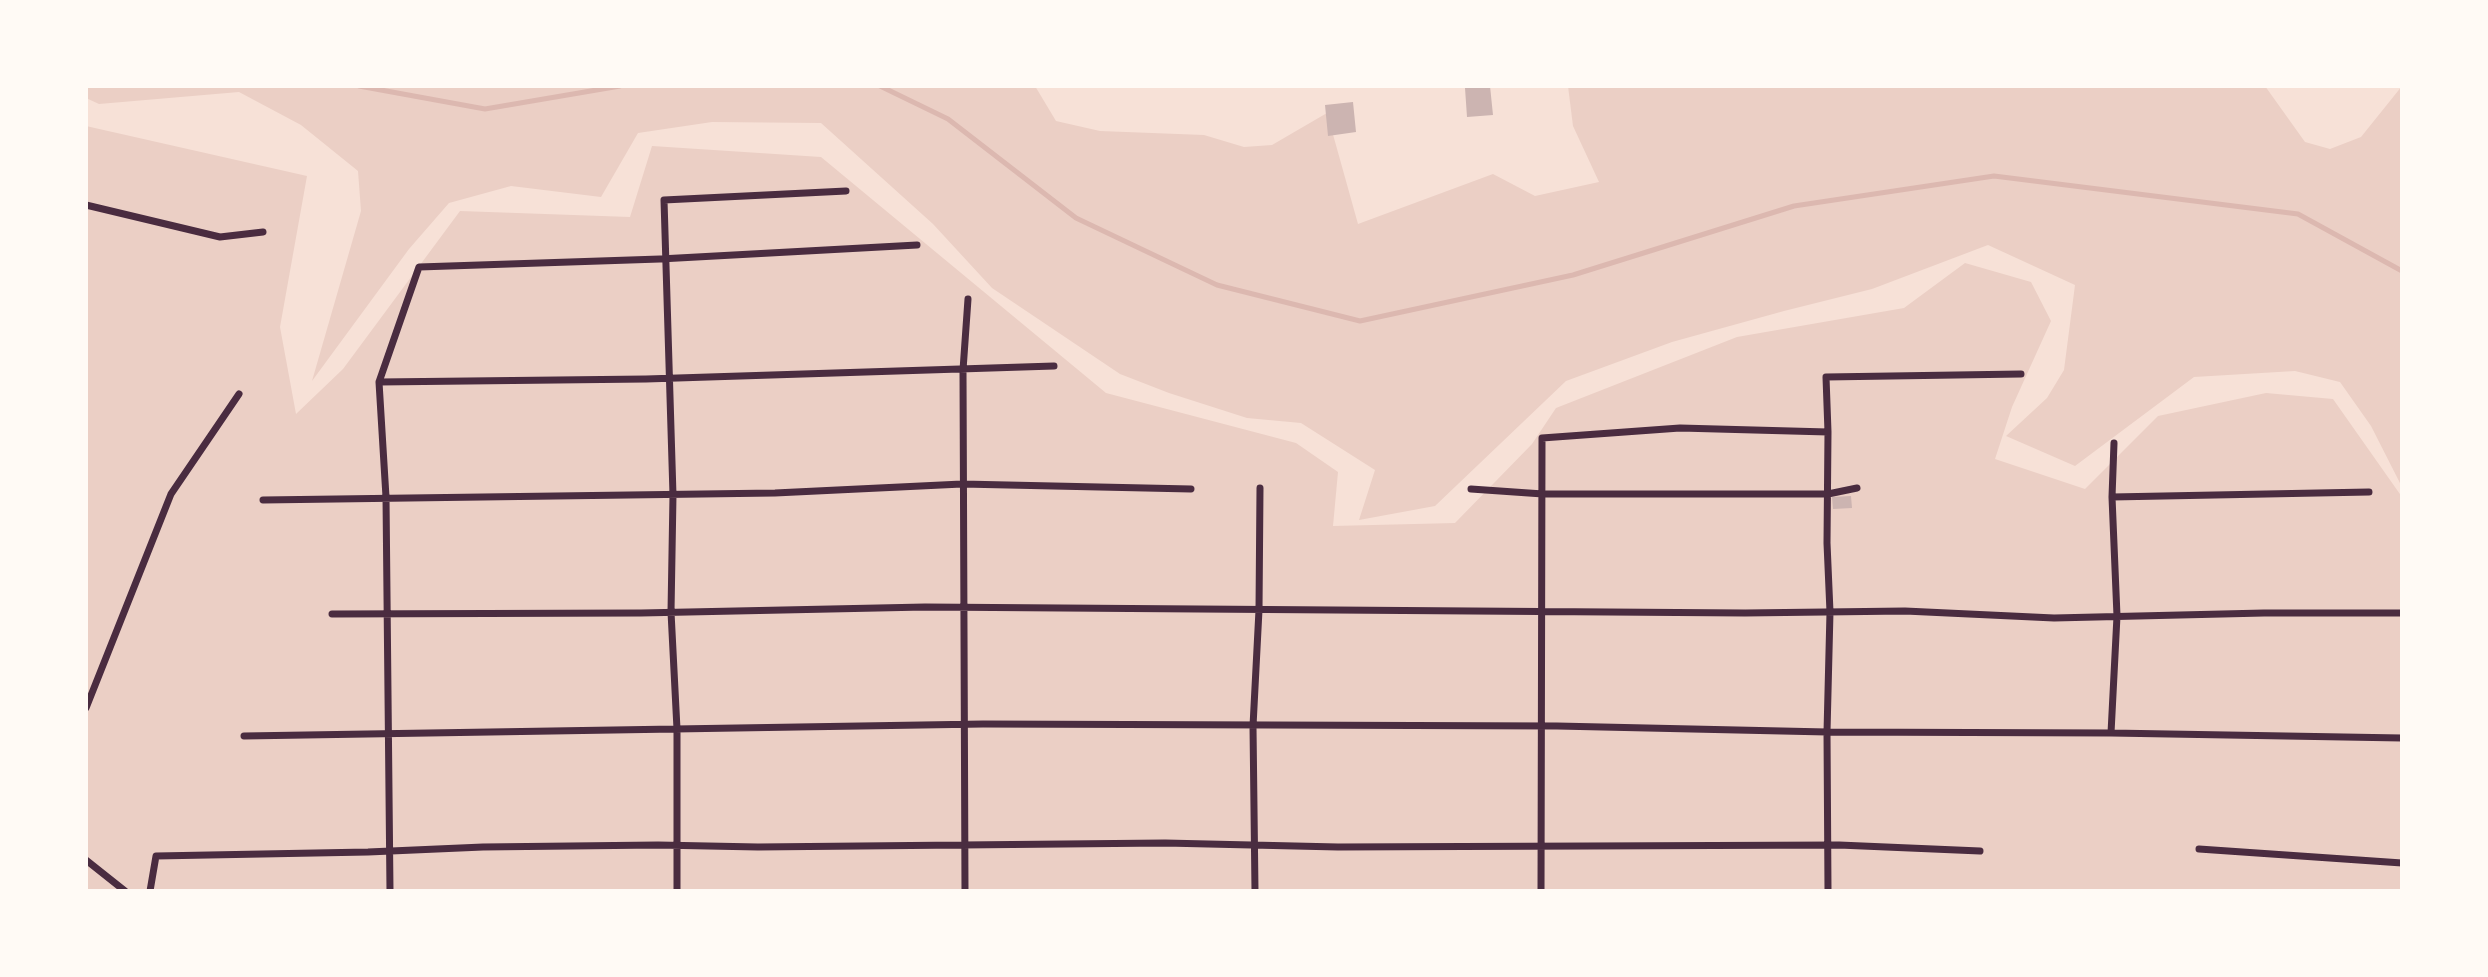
<!DOCTYPE html>
<html>
<head>
<meta charset="utf-8">
<style>
	body { margin:0 }
	#map { position:relative; width:2488px; height:977px; overflow:hidden; background:#f7e1d7; font-family:"Exo 2",sans-serif }
	canvas { display:block }
	.frame { position:absolute; inset:0; border:88px solid #fffaf5; pointer-events:none }
</style>
</head>
<body>
<div id="map">
<canvas width="2488" height="977"></canvas>
<div class="frame"></div>
</div>
<script>
const ctx = document.querySelector('canvas').getContext('2d');
ctx.lineJoin = 'round';
function paint(path, color) { ctx.fillStyle = color; ctx.fill(path, 'evenodd'); }
function stroke(path, color, width, dash) { ctx.strokeStyle = color; ctx.lineWidth = width; ctx.lineCap = dash ? 'butt' : 'round'; ctx.setLineDash(dash || []); ctx.stroke(path); }
const green = new Path2D(`
	M86,86h949l21,35 44,10 104,4 40,12 28,-2 55,-32 31,111 135,-50 42,22 64,-14 -26,-56 -5,-40h697l40,56 25,7 31,-12 41,-51v401l-31,-61 -31,-44 -45,-11 -101,6 -119,89 -69,-30 41,-38 17,-28 11,-85 -87,-40 -116,44 -88,22 -112,31 -106,39 -131,125 -76,14 16,-50 -74,-47 -54,-5 -78,-25 -49,-19 -128,-86 -59,-64 -112,-101 -109,-1 -74,11 -37,64 -90,-11 -62,17 -40,46 -97,132 49,-170 -3,-40 -57,-46 -62,-33 -140,12 -13,-6z
	M86,126l221,50 -27,151 16,87 47,-45 117,-158 170,6 22,-71 169,11 285,236 190,50 42,29 -5,54 122,-3 77,-79 24,-36 181,-71 167,-29 61,-45 66,19 20,39 -39,86 -17,52 90,30 73,-73 108,-23 67,6 69,98v394h-2316z`);
const stream = new Path2D(`
	M359,86l126,23 135,-23
	M880,86l68,33 128,99 141,67 143,36 213,-46 221,-69 200,-30 304,38 104,57`);
const building = new Path2D(`
	M1490,86l3,29 -26,2 -2,-29z
	M1353,102l3,30 -28,4 -3,-31z
	M1851,496l1,12 -19,1 -1,-12z`);
const minor = new Path2D(`
	M86,205l134,32 43,-5
	M379,382l267,-3 408,-13
	M1471,489l72,5h285l29,-6
	M2112,497l257,-5
	M263,500l512,-7 187,-9 229,5
	M332,614l309,-1 284,-6 820,6 160,-2 149,7 210,-5h138
	M86,708l85,-214 68,-100
	M2111,733l6,-117 -5,-119 2,-54
	M244,736l739,-12 574,2 270,6 284,1 291,5
	M2199,849l203,14
	M86,860l39,31
	M150,891l6,-35 212,-4 115,-5 175,-2 100,2 407,-4 173,4 501,-2 141,6
	M390,891l-4,-394 -7,-115 40,-115 241,-8 257,-14
	M677,891v-162l-6,-117 2,-117 -9,-295 182,-9
	M965,891l-2,-521 5,-71
	M1255,891l-2,-165 6,-116 1,-122
	M1541,891l1,-453 138,-10 148,4
	M1828,891l-1,-159 3,-120 -3,-69 1,-111 -2,-55 195,-3`);
paint(green, '#ebcfc5');
stroke(stream, '#dcb8b0', 5);
paint(building, '#ccb4b1');
stroke(minor, '#4a2c40', 7);
</script>
</body>
</html>
